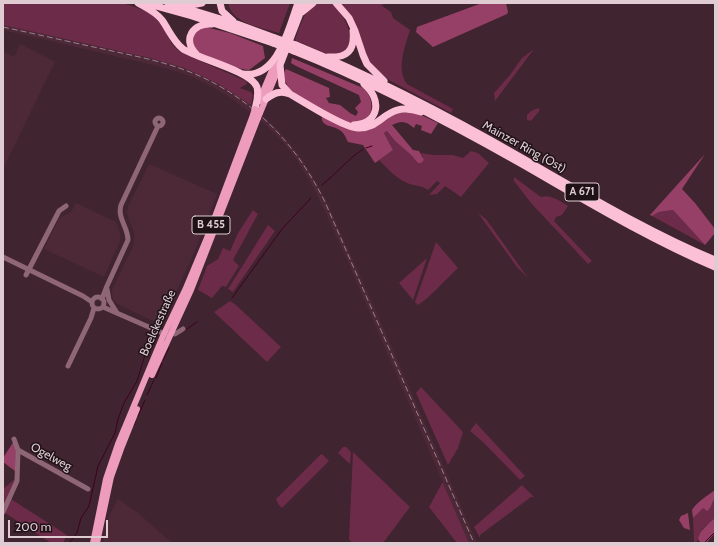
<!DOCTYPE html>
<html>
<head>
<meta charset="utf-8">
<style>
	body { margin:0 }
	#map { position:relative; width:718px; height:546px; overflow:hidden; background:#40242f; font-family:Cabin,sans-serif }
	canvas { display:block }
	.frame { position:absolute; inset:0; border:4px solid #dfccd3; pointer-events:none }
	.scale { position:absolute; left:8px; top:520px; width:100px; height:18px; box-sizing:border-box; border:2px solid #dfccd3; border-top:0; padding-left:5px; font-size:12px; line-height:14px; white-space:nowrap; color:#dfccd3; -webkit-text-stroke:3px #1f1217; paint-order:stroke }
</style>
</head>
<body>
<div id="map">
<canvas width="718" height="546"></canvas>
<div class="frame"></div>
<div class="scale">200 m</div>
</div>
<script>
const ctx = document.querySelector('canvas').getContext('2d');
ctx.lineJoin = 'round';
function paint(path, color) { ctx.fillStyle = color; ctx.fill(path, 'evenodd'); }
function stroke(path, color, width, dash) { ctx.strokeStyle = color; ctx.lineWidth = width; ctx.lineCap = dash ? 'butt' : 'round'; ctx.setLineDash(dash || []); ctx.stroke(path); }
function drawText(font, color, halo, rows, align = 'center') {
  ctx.font = font + ' Cabin,sans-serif'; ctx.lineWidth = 3; ctx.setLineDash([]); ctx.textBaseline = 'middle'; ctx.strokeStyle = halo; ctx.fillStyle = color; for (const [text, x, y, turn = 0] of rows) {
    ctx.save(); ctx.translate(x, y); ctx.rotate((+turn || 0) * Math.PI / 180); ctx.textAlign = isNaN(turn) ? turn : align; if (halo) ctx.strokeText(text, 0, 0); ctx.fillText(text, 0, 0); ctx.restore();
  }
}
const built = new Path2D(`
	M3,25l147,33 34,10 33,15 21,13 13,9 28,26 24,29 23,40 49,109 102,234h-8l-127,-295 -28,-60 -15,-25 -15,-20 -20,-20 -29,-22 -20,-13 -25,-12 -28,-9 -159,-37z
	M20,44l35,18 -51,105h-1v-116l11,6z
	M149,164l68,30 -23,59 -33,72 -45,-22 -3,-4 -1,-5v-4l22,-46v-11l-7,-20 1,-6z
	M76,203l40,19 4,10v9l-16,36 -60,-28 15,-30 2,-2 10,-5z
	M118,499l19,13 35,31h-69l5,-25z`);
const green = new Path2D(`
	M3,3h119l10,3 14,5 9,6 8,10 9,17 8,8 66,29 1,3 -7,4 11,4 2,3 -2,10 -34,-22 -33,-15 -34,-10 -147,-33z
	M228,3h62l-11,30c-17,-5 -48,-10 -51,-30z
	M318,3c3,0 7,-1 10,0 13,3 26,31 21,43 -1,3 -4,5 -6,8l-14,1 -34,-15c5,-13 9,-31 23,-37z
	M340,3h49l-8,2 10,7 2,6 17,12c-5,17 -14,38 -3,54l46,25 -2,4 -62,-33 -19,-15z
	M534,49l-39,52 -1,-8 16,-18 12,-17z
	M538,108l2,2 -9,11 -4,-1v-5l4,-4z
	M387,131l8,10 15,13 3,4 10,-1 -3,-4 14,2h19l10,3 8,-7 7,2 11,10 -28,34 -16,-11 -8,8 -8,1 11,-12 -3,-2 -9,9c-6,-4 -9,-4 -15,-5 -15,-4 -24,-15 -34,-25l14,-10 -9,-17z
	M514,177l27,20c9,-3 19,4 27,9l-6,9 -6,2 -2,4 38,40 -4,3 -57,-61 -17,-22z
	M253,210l5,4 -25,46 6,6 -13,21 -4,-1 -10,12 -14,-8 9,-24 11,-7 5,-11 7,3 8,-18z
	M673,210l32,35 -53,-29 7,-4z
	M478,213l8,6 42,59 -11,-11z
	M268,225l7,6 -42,61 -5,-3z
	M436,242l22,26c-13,12 -25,27 -40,37l-3,-3z
	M427,258l-14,42 -14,-17z
	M230,301l6,4 45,42 -14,15 -53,-50z
	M421,387l42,45 -5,16 -10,17 -32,-72z
	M476,423l49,53 -5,4 -37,-38 -13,-11z
	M343,447h3l5,5 -1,12 -12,-11z
	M353,452l57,55 -27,36h-31l-3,-4z
	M322,454l7,7 -47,47 -4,-4 -2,-5 44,-44z
	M16,478l-13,30v-19z
	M442,483h1l26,60h-12l-28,-36z
	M522,485l12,12h-3l-51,38v3l-6,-11z
	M11,499l56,36 -4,8h-12l-46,-30z
	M715,499v19l-12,10 -5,11v1l-2,3h-2l-1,-25 10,-11 2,3z`);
const forest = new Path2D(`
	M482,3h24l2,9 -1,2 -74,33 -17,-15 1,-5z
	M205,27l25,6 33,13 2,12 -16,12c-12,-1 -48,-12 -55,-21 -4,-6 -2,-12 0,-18z
	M292,58l71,30c15,14 10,37 -13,35 -8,-1 -49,-24 -56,-30 -7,-6 -13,-17 -8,-24l43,19 1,9 -4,1 3,5 11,2 10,8 6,3 2,-4 -3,-4 6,-6 -2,-7 -63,-29 -5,-3z
	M415,112l23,11 -7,11 -10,-4 1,-4 -6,-2 -2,4c-8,-7 -12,-8 -22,-3l21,25 6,1 5,9 -3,3h-3l-8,-9 -15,-13 -8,-10 -3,2 9,17 -18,13 -12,-18 -15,-3c-2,-4 -4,-9 -7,-11 -6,-6 -21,-3 -19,-15l24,12 9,3h8l13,-4 20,-14z
	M705,154l-23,35 13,14 20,26v4l-10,12 -32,-35 -14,2 -7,4 -2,-1z
	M14,441l2,6 -1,24 -12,-9v-4z
	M715,490v9c-4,3 -3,9 -8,12l-4,-3 -10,10 -1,-8c5,-8 15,-14 23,-20z
	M688,513l2,17 -6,-2 -5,-8 2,-4z
	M715,518v15l-9,10h-5l-3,-4c2,-9 10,-15 17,-21z`);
const stream = new Path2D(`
	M366,148l6,-2
	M322,185c14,-11 26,-26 41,-36
	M232,298l50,-69 29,-31
	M184,331l13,-9
	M163,360l6,-12
	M156,378l6,-15
	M147,395l7,-15
	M138,416l7,-16
	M134,425l2,-4
	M69,543l8,-10 4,-15 8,-12 9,-40 17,-33 3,-14 6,-16 13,-22 11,-36 6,-1
	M704,543l11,-11`);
const minor = new Path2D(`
	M155 122a4 4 0 1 1 8 0a4 4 0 1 1-8 0Z
	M3,257l80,39 9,6
	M26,275l33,-64 7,-5
	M107,289l2,11 8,13
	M92 303a6 6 0 1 1 12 0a6 6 0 1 1-12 0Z
	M102,299l5,-13 21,-46c0,-13 -11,-22 -7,-35l37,-79
	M103,307l64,28
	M171,333l4,1 8,-5
	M68,366l23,-48 3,-10
	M14,439l4,11
	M3,512l14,-31 1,-31 70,39`);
const major = new Path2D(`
	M259,101l19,-45
	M260,113l20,-48
	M152,375l39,-85 67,-172
	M93,543l13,-64 12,-35 45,-108 23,-48 21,-50 46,-123
	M97,543l14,-66 10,-28 16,-40`);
const highway = new Path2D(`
	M138,3c9,5 18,9 24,17 7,10 11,21 21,29 16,10 68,22 74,38 2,8 0,14 -2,22
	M145,3l47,13 81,27
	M168,3l69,21 38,14
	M220,3l2,8 11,10
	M304,3l-24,62 2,20 8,9c14,8 54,34 68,34 26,1 27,-28 63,-16
	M336,3l13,15 6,13 8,24 4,9 17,17
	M184,4l7,1 11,-2
	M302,12l11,-9
	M296,45c78,32 153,71 226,113 63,36 126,74 193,102
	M294,51c78,31 152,70 226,112 63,36 127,75 195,104
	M196,54c-14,-15 -3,-31 16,-30
	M328,57c19,1 27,-6 25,-26
	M243,74c35,5 46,-47 55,-71
	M266,99c8,-6 14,-9 24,-5
	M354,125c26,-2 28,-26 10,-41`);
const rail = new Path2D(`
	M3,27c33,7 67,15 100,22 27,6 54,11 79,20 65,23 113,72 143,133l149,341`);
const majorBridge = new Path2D(`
	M253,115l2,-6
	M258,118l2,-5`);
const highwayBridge = new Path2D(`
	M275,38l21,7
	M273,43l21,8`);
const shields = [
	[582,192,34],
	[211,225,38]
];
const shieldNames = [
	["A 671",582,192],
	["B 455",211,225]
];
const streetNames = [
	["Mainzer Ring (Ost)",524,147,29],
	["Boelckestraße",158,323,-66],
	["Ogelweg",51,457,29]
];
paint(built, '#4d2938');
paint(green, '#6c2b48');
paint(forest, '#974067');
stroke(stream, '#3f0022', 1);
stroke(minor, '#8e6675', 5);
stroke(major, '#ee9cbc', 6);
stroke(highway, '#fcc0d6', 7);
stroke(rail, '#99828b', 1, [6, 3]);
stroke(majorBridge, '#ee9cbc', 6);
stroke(highwayBridge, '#fcc0d6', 7);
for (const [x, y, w] of shields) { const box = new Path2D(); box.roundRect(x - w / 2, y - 9, w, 18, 3); ctx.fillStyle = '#1f1217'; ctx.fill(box); stroke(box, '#dfccd3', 1); }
drawText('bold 11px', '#dfccd3', null, shieldNames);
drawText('12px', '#dfccd3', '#1f1217', streetNames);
</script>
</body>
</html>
